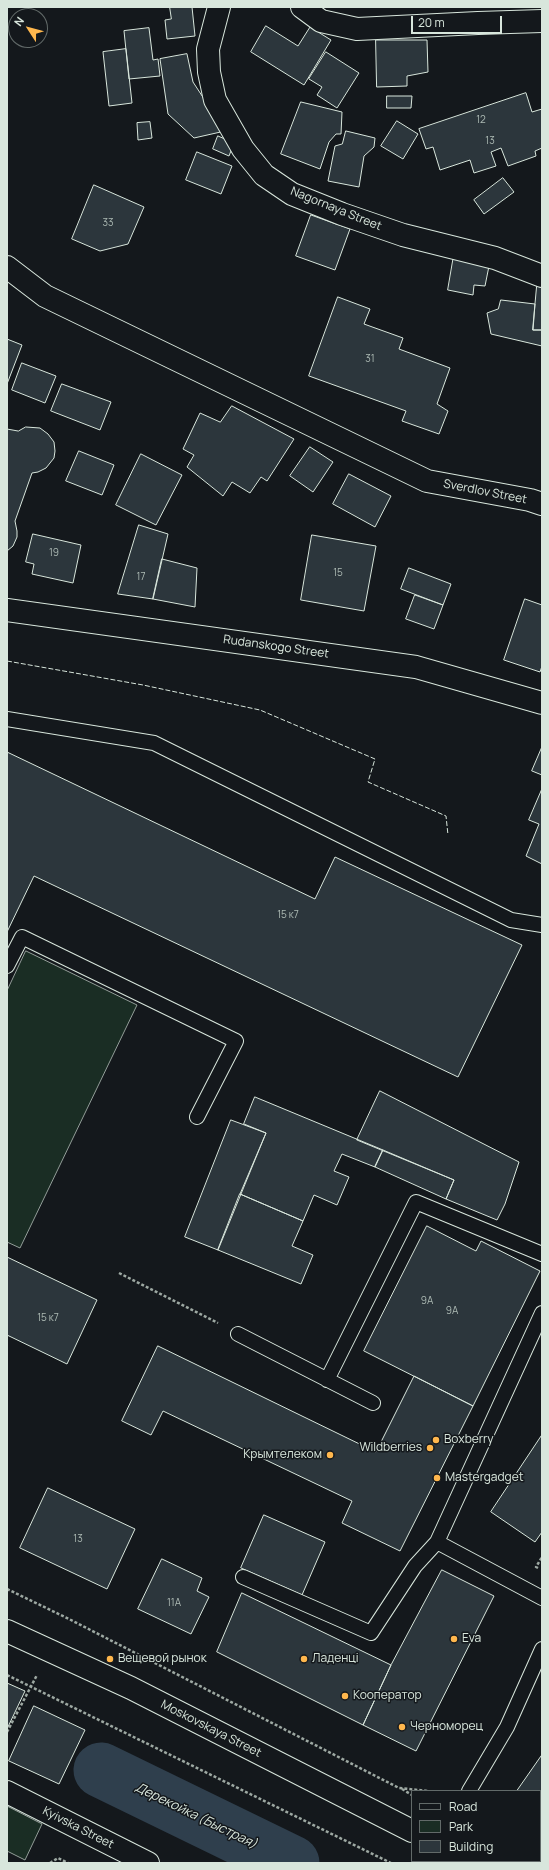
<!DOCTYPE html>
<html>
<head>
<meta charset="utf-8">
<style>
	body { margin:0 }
	#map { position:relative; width:549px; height:1870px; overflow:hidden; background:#14181c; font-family:Manrope,sans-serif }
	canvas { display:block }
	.frame { position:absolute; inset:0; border:8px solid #d8e6dc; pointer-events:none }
	.legend { position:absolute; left:411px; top:1790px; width:130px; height:72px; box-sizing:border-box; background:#14181c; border:1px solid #626a69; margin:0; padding:5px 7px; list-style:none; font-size:12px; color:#d8e6dc }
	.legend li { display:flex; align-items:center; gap:8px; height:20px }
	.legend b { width:20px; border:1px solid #626a69 }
	.north { position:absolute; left:8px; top:8px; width:40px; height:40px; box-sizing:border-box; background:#14181c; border:1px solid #626a69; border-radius:50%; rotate:306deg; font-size:11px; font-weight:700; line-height:16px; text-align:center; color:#d8e6dc }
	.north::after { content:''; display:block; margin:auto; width:14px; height:18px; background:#ffb74d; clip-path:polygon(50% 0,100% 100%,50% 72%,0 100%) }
	.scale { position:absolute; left:411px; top:16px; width:91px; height:18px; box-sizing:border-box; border:2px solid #d8e6dc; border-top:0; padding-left:5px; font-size:12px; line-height:14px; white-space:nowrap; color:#d8e6dc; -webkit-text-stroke:3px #14181c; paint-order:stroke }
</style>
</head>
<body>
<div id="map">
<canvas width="549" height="1870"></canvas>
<div class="frame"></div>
<ul class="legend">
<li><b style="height:5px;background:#14181c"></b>Road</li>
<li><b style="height:11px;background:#1a2d24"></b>Park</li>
<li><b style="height:11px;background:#2c363c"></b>Building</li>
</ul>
<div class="north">N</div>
<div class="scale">20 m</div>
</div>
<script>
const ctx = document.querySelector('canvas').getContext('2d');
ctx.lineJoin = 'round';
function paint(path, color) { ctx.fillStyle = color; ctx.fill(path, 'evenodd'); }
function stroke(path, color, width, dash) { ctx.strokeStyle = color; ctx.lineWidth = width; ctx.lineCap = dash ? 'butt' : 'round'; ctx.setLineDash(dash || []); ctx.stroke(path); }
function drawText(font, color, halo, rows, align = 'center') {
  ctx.font = font + ' Manrope,sans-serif'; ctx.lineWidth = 3; ctx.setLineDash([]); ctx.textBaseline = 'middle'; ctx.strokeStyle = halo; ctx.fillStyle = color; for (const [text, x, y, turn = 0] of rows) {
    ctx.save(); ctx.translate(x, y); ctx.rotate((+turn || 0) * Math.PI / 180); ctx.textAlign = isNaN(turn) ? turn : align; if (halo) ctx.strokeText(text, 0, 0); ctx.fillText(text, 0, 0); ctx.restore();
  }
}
const green = new Path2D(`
	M26,951l111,54 -117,243 -13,-6v-251z
	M7,1806l35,18 -17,36 -18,-9z`);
const river = new Path2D(`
	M101,1770l191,93`);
const building = new Path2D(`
	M170,7h22l3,29 -28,3 -2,-19 6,-1z
	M266,26l32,20 12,-19 21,13 -27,45 -53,-33z
	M149,28l4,32 5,-1 2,17 -31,3 -5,-48z
	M376,40h51l1,32 -21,4v10l-30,1z
	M126,49l6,54 -23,3 -6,-54z
	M326,52l33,21 -22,35 -20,-13 5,-8 -13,-8z
	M187,54l6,28 32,49 -31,7 -26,-24 -8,-55z
	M526,93l6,19 10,-3v39l-7,3 1,5 -28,10 -7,-18 -10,4 5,14 -22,7 -4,-13 -30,10 -7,-23 -7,2 -7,-20z
	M387,96h25l-1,12h-24z
	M301,102l41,10 -1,22h-5l-7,8 -9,27 -39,-15z
	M397,121l21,13 -15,25 -22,-13z
	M150,122l2,16 -14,2 -1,-17z
	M346,131l29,7 -1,9 -10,9 -5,31 -31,-6 7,-35 7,-2z
	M218,136l16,7 -5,13 -16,-7z
	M197,152l35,14 -11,28 -35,-14z
	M503,178l11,14 -30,22 -10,-14z
	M94,185l50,22 -16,37 -28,7 -28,-12z
	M311,215l39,14 -15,41 -39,-14z
	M454,255l36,6 -5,25 -11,-1 -1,10 -25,-5z
	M537,286l5,2v42h-9z
	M338,297l32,12 -6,15 39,14 -4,11 51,19 -13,36 11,7 -9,23 -37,-13 4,-10 -97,-35z
	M501,300l34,4 -2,26h9v16l-51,-12 -4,-21 11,-4z
	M7,339l15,6 -15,39z
	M22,363l34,13 -11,27 -33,-13z
	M62,384l49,18 -11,28 -49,-19z
	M232,406l62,33 -27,42 -6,-4 -11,16 -18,-11 -9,14 -36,-29 7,-12 -11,-6 17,-36 20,9z
	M26,427l14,1 8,6 6,8 1,9 -1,7 -8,10 -8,4 -6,1 -17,48 2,10v6l-4,9 -6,5v-122l11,2z
	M310,447l23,15 -20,30 -23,-16z
	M79,451l35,14 -12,30 -36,-14z
	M141,454l41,21 -26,50 -40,-20z
	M349,474l42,22 -16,31 -42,-23z
	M139,525l29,9 -15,65 -35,-5z
	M33,534l48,11 -8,38 -41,-9 2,-10 -8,-2z
	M312,535l64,11 -12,65 -63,-11z
	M162,559l35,9 -2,39 -42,-8z
	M409,568l42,16 -8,21 -42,-16z
	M415,595l28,10 -9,24 -28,-10z
	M525,599l17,6v61l-2,6 -36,-12z
	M542,747v28l-10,-4z
	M7,752l308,147 20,-42 187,88 -64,132 -424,-201 -27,56z
	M542,789v75l-16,-8 13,-32 -10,-4z
	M380,1091l139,71 -14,42 -8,16 -51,-21 8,-19 -97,-40z
	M255,1097l128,53 -8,17 -33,-13 -8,17 15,6 -12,28 -23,-10 -11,26 -63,-27 26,-61 -22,-9z
	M231,1120l35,13 -48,117 -33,-13z
	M383,1150l71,30 -8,19 -71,-32z
	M240,1194l63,27 -11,25 21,9 -12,29 -83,-34z
	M427,1226l49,25 5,-10 59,30 -67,135 -109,-55z
	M7,1257l90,43 -30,64 -60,-29z
	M158,1346l218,106 38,-76 59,30 -73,145 -58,-28 10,-22 -189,-90 -12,24 -29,-14z
	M542,1435v97l-7,10 -44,-30z
	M48,1488l87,41 -28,60 -87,-41z
	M264,1515l61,27 -23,53 -61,-27z
	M162,1559l40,19 -5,13 12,6 -18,37 -53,-25z
	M442,1570l52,26 -78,155 -53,-26 28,-60z
	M242,1593l149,72 -28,60 -146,-73z
	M7,1683l18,8 -18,38z
	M34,1706l51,24 -26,54 -50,-23z
	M542,1755v73l-2,-1v-36h-23z`);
const path = new Path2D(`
	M541,1220h1
	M119,1273l99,50
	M538,1568l-2,-1 6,-10
	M7,1589l62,30 330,169 29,3
	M7,1675l384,188
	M7,1732l30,-57
	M402,1789l10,6
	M528,1861l3,2
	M50,1863l8,-5 10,5`);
const lane = new Path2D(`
	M7,719l147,24 357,177 31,5
	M7,966l15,-29 214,104 -39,76
	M542,1313l-105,229 105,56
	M238,1334l135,69
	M327,1380l89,-178 126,52
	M243,1577l128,56 44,-67 22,-24
	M469,1791l38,-64 35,-78`);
const street = new Path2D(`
	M219,7l-11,42 1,23 6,28 28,49 21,26 28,19 50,20 61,21 92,23 47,18
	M302,7l19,14 36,8 121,-6 64,-2
	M7,610l409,57 126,36`);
const secondary = new Path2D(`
	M7,267l38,29 382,185 103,19 12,4`);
const primary = new Path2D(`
	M7,1631l124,57 281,143
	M7,1792l141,71
	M466,1861l3,2`);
const fence = new Path2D(`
	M7,661l136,24 117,25 115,49 -7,23 78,34 2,19`);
const markers = [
	[436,1440,4,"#ffb74d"],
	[430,1448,4,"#ffb74d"],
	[330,1455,4,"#ffb74d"],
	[437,1478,4,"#ffb74d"],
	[454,1639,4,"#ffb74d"],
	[110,1659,4,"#ffb74d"],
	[304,1659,4,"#ffb74d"],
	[345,1696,4,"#ffb74d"],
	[402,1727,4,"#ffb74d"]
];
const numberNames = [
	["12",481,120],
	["13",490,141],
	["33",108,223],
	["31",370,359],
	["19",54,553],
	["15",338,573],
	["17",141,577],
	["15 к7",288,915],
	["9А",427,1301],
	["9А",452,1311],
	["15 к7",48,1318],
	["13",78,1539],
	["11А",174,1603]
];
const streetNames = [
	["Nagornaya Street",336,209,22],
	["Sverdlov Street",485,492,11],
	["Rudanskogo Street",276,647,8],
	["Moskovskaya Street",211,1729,27],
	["Kyivska Street",78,1828,27]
];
const poiNames = [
	["Boxberry",444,1440],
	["Wildberries",422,1448,"right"],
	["Крымтелеком",322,1455,"right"],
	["Mastergadget",445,1478],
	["Eva",462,1639],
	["Вещевой рынок",118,1659],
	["Ладенці",312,1659],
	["Кооператор",353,1696],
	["Черноморец",410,1727]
];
const waterNames = [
	["Дерекойка (Быстрая)",196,1816,26]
];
paint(green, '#1a2d24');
stroke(green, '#939e99', 1);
stroke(river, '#2f3f4d', 55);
paint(building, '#2c363c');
stroke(building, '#d8e6dc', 1);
stroke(lane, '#d8e6dc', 16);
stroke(street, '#d8e6dc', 24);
stroke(secondary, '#d8e6dc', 24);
stroke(primary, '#d8e6dc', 24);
stroke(path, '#9da8a2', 2.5, [3, 2]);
stroke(lane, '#14181c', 14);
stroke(street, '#14181c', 22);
stroke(secondary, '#14181c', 22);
stroke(primary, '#14181c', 22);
stroke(fence, '#d8e6dc', 1, [5, 2]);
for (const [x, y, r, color] of markers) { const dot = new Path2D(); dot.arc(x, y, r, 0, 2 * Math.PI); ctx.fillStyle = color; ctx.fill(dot); stroke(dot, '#14181c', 1.5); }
drawText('10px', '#adbab4', null, numberNames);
drawText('12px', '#d8e6dc', '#14181c', streetNames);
drawText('12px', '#d8e6dc', '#14181c', poiNames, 'left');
drawText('italic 13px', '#d8e6dc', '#14181c', waterNames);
</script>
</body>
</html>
